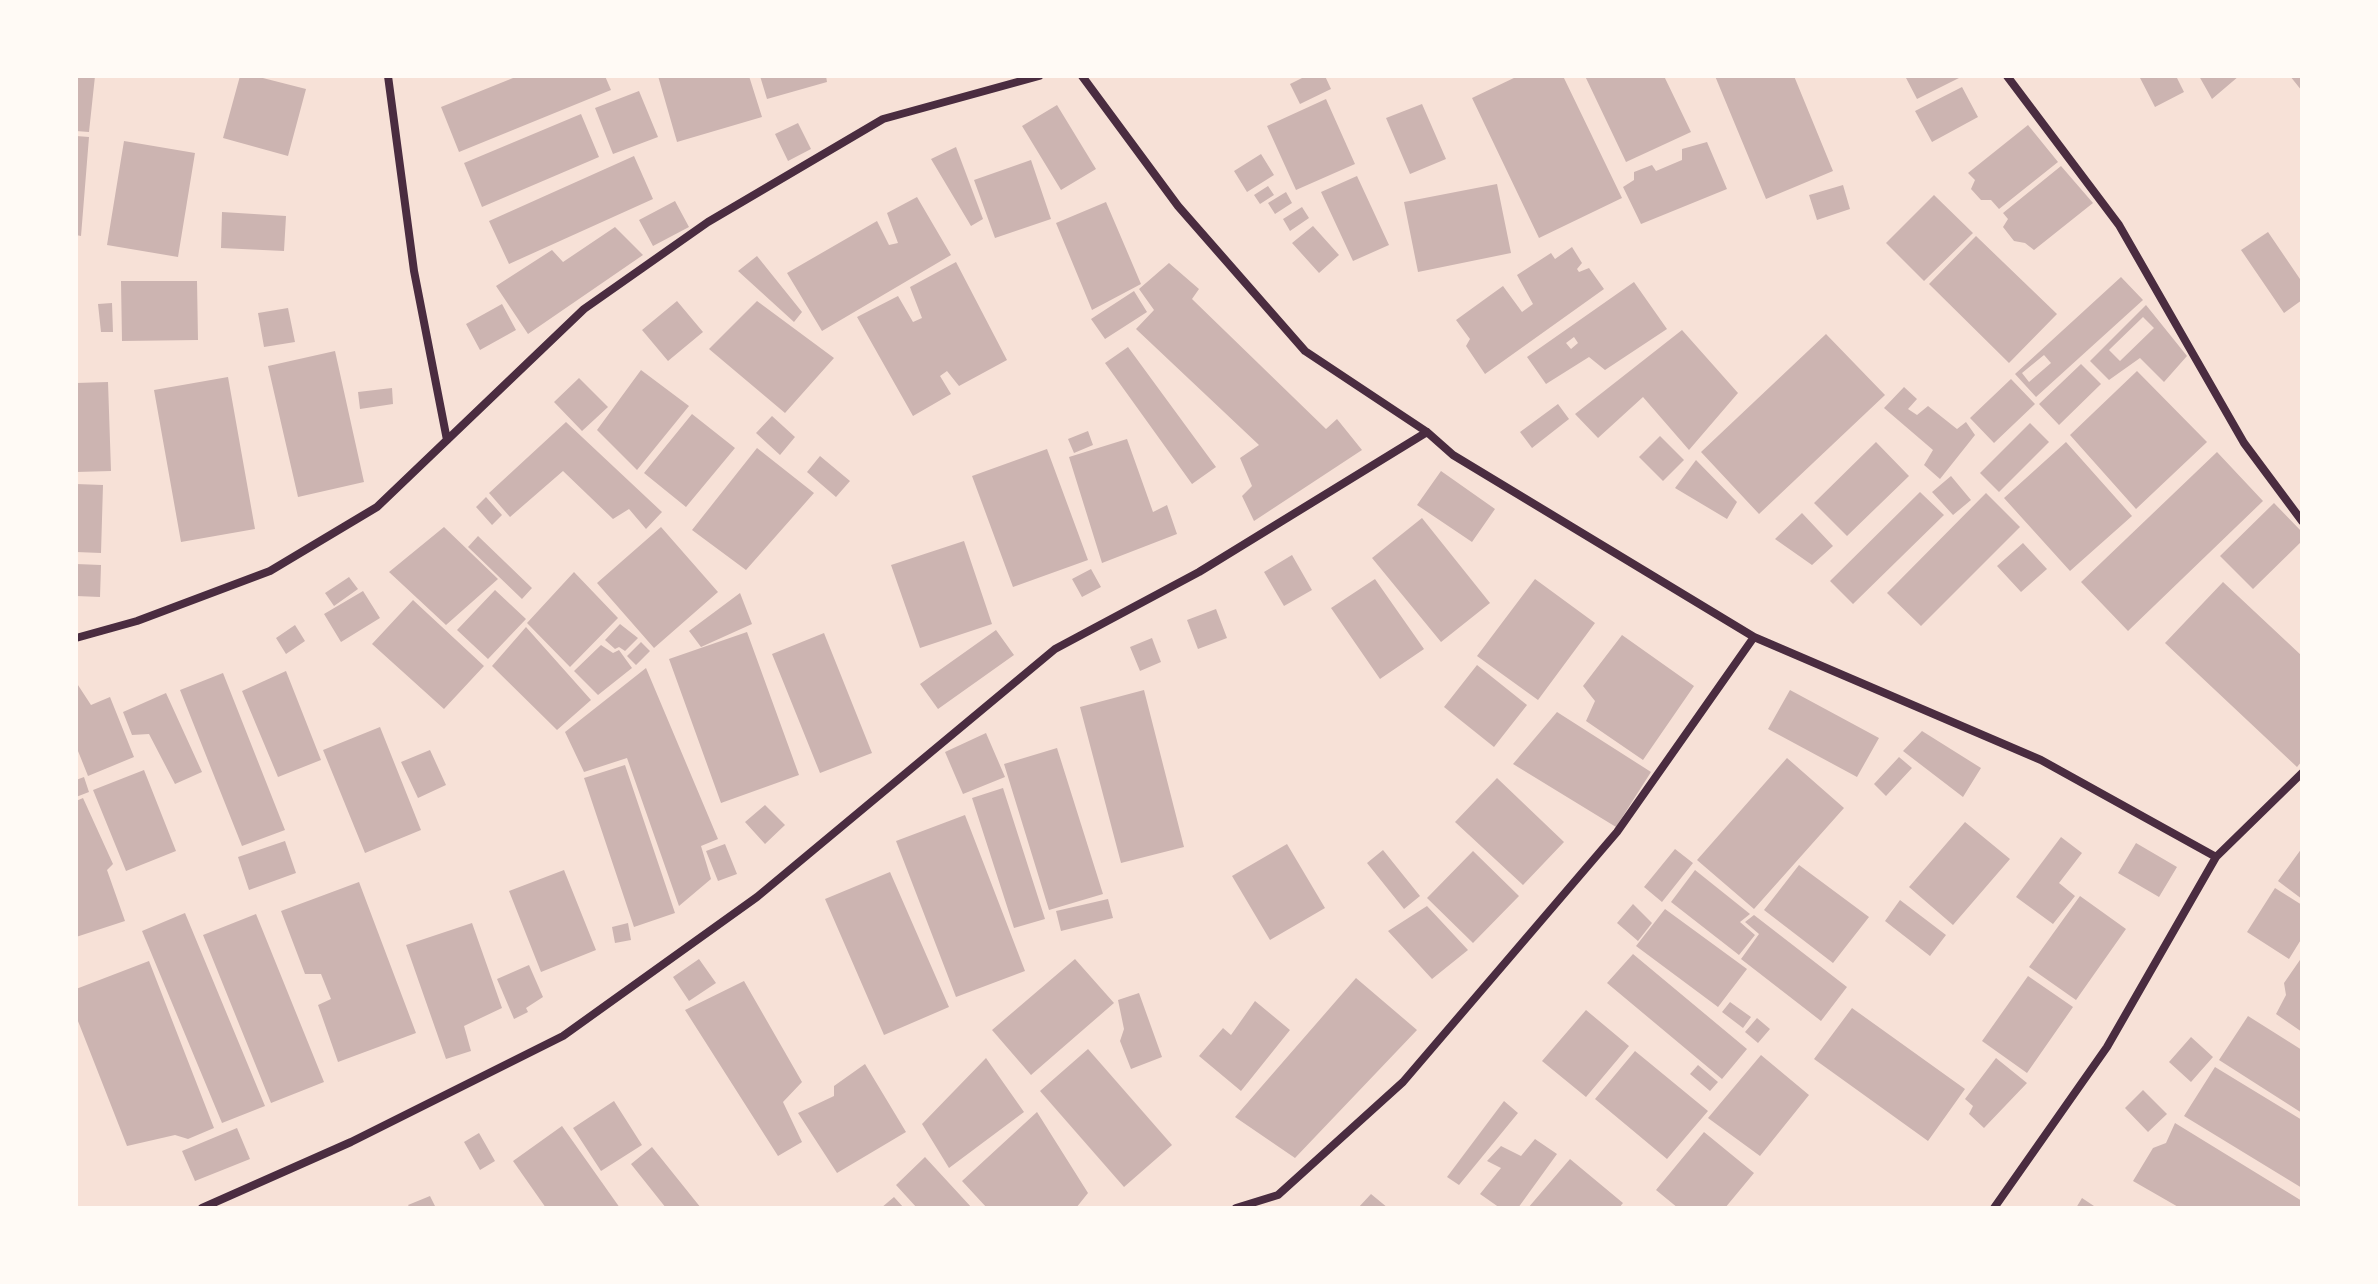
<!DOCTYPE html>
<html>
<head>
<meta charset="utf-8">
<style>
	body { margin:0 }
	#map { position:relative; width:2378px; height:1284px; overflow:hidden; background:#f7e1d7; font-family:"DejaVu Sans",sans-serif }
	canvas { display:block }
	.frame { position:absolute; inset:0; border:78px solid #fffaf5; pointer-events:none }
</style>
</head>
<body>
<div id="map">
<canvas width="2378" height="1284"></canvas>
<div class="frame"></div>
</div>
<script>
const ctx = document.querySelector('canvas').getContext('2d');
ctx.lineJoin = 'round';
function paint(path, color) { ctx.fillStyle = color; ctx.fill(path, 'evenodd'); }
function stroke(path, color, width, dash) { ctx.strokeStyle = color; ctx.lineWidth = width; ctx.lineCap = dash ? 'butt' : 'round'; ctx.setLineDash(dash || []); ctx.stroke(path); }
const building = new Path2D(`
	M76,76h19l-6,56 -13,-1z
	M240,76h15l51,13 -18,67 -65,-18z
	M518,76h87l6,14 -152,62 -18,-45z
	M658,76h91l13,41 -85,25z
	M760,76h66l1,6 -60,17z
	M1306,76h19l6,13 -31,15 -10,-20z
	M1518,76h45l59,122 -83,40 -67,-140z
	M1585,76h79l27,56 -65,30z
	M1715,76h79l39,95 -67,28z
	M1905,76h58l-46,23z
	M2139,76h37l8,16 -29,15z
	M2199,76h40l-27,23z
	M2290,76h12v15z
	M1962,87l16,30 -46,25 -17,-31z
	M639,91l19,46 -45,17 -18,-46z
	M1326,99l29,65 -59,26 -29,-64z
	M1422,104l24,55 -36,15 -24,-56z
	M1057,105l39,64 -35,21 -39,-64z
	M581,114l18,43 -117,50 -18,-44z
	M798,123l13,26 -23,12 -13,-27z
	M2028,125l30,37 -59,47 -8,-9h-10l-10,-11 4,-9 -7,-7z
	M76,136l13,1 -8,99 -5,-1z
	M124,141l71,12 -17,104 -71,-12z
	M1707,142l20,47 -86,35 -18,-37 11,-7v-8l18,-7 4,6 26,-11v-11z
	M956,147l27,72 -12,7 -40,-67z
	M1261,154l13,21 -27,17 -13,-21z
	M634,156l19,43 -144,65 -20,-43z
	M1031,160l20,59 -56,19 -21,-58z
	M2061,166l32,37 -59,47 -9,-7 -11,-2 -11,-14 5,-8 -5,-6z
	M1357,176l32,69 -36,16 -32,-69z
	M1497,184l14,69 -93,19 -14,-70z
	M1843,185l7,24 -33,11 -8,-25z
	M1268,186l6,9 -14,9 -6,-9z
	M1286,192l6,11 -17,11 -7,-11z
	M1934,195l39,38 -49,48 -38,-38z
	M917,197l34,58 -129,76 -35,-58 90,-52 12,24 9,-2 -11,-30z
	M675,201l14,26 -36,19 -14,-26z
	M1106,202l35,82 -49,26 -36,-87z
	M1302,207l7,11 -19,13 -7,-12z
	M222,212l64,4 -2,35 -63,-3z
	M1313,226l26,29 -20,18 -27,-30z
	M615,227l28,28 -115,79 -32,-48 56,-36 11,12z
	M2268,232l34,50v18l-18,13 -43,-63z
	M1976,236l81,78 -48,49 -80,-79z
	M1572,247l10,16 -5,6 2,3 10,-4 15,21 -119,85 -19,-28 4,-7 -14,-19 47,-34 19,26 11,-8 -16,-29 34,-22 4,6z
	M757,256l45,56 -8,10 -56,-51z
	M956,262l51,98 -48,26 -12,-15 -7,5 11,18 -38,22 -56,-99 41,-21 15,26 9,-4 -12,-31z
	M1169,263l30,26 -7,10 134,130 11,-10 25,31 -108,71 -12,-25 10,-10 -12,-28 19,-13 -123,-116 18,-19 -15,-21z
	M2121,277l22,23 -107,97 -21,-23zM2044,355l7,8 -22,19 -7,-9z
	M121,281h76l1,59 -76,1z
	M1634,282l33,47 -62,41 -16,-13 -43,27 -19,-27zM1574,337l4,6 -7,6 -5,-6z
	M1134,291l13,21 -42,27 -14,-20z
	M677,301l26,31 -35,29 -26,-31z
	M757,301l77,57 -49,55 -76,-64z
	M112,303l1,29h-12l-3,-28z
	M502,304l14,26 -36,20 -14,-26z
	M2146,305l41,51 -23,26 -24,-24 -31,22 -19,-19zM2143,317l11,11 -34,33 -11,-11z
	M288,308l7,34 -31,5 -6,-34z
	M1682,330l56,63 -49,57 -46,-53 -45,41 -23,-24z
	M1826,334l59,61 -126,119 -58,-62z
	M1128,347l88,120 -24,17 -87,-121z
	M335,351l29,131 -66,15 -30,-131z
	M2081,364l20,20 -42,41 -20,-21z
	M641,370l48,36 -52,64 -40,-40z
	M2137,371l70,71 -71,67 -66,-74z
	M228,377l27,152 -74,13 -27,-152z
	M579,378l29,29 -26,24 -28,-29z
	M2011,379l24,25 -41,39 -24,-25z
	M108,382l3,89 -35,1v-89z
	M1904,387l13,12 -9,10 9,6 11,-9 29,23 9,-7 9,13 -35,44 -16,-14 9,-15 -49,-42z
	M392,388l1,16 -33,5 -2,-17z
	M1558,404l11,15 -37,29 -12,-16z
	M692,414l43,34 -49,59 -42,-34z
	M772,416l23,21 -15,18 -24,-22z
	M566,422l96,90 -16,17 -17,-20 -16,10 -50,-48 -53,46 -21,-24z
	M2030,423l19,19 -50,50 -19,-19z
	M1088,431l5,14 -19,8 -6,-14z
	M1660,436l24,24 -21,21 -24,-24z
	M1127,439l26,73 14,-7 10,29 -75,29 -33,-106z
	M1876,442l33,34 -62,60 -33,-33z
	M2066,442l66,74 -62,55 -66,-73z
	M757,448l57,45 -68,77 -54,-40z
	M1047,449l41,111 -75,27 -41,-111z
	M2217,452l46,49 -135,130 -47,-49z
	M820,456l30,25 -14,16 -29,-25z
	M1696,460l41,42 -10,17 -52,-31z
	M1441,471l54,38 -23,33 -55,-37z
	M1951,476l20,24 -18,15 -21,-23z
	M76,484l27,1 -2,68 -25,-1z
	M1920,492l24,23 -91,89 -23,-23z
	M1986,493l34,34 -99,99 -34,-33z
	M486,497l16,18 -10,10 -16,-18z
	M2274,503l28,29v9l-49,48 -33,-33z
	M1802,513l31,33 -21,19 -37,-26z
	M1422,518l68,85 -49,39 -69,-84z
	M444,527l54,52 -52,46 -57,-53z
	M661,527l57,65 -64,56 -57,-65z
	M478,536l54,52 -10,11 -54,-52z
	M964,541l28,83 -72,24 -29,-83z
	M2023,543l24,26 -26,23 -24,-26z
	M1292,555l20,35 -28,16 -20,-34z
	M76,564l25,1 -1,32 -24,-1z
	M1091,569l10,18 -19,10 -10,-18z
	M574,572l44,46 -48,49 -43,-44z
	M349,577l9,12 -24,17 -9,-13z
	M1375,579l49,70 -44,30 -49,-71z
	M1535,579l60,44 -57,77 -61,-44z
	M2223,582l79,74v105l-5,6 -132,-124z
	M495,590l31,29 -38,40 -31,-29z
	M363,591l17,27 -39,24 -17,-28z
	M740,593l12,31 -51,23 -12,-16z
	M413,600l71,66 -40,43 -72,-65z
	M1216,609l11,29 -29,11 -11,-29z
	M620,624l18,14 -13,13 -6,-4 -4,2 -10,-9z
	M295,625l10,16 -19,13 -10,-16z
	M526,627l65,73 -34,30 -65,-64z
	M996,630l18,25 -76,54 -18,-25z
	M747,632l52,143 -78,28 -52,-144z
	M824,633l48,120 -52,20 -48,-119z
	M1622,635l72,51 -51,74 -57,-39 9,-20 -12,-15z
	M1152,638l9,24 -21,9 -10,-24z
	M641,642l9,9 -14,14 -9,-9z
	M601,645l12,8 6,-3 13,18 -34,27 -24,-24z
	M1477,665l50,40 -33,42 -50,-40z
	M646,668l72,171 -17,7 10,33 -32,27 -52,-148 -43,14 -19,-40z
	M286,671l35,89 -43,17 -36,-86z
	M223,673l62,157 -43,16 -62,-156z
	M76,682l15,23 19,-8 24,60 -46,19 -12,-30z
	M1144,690l40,157 -63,16 -41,-156z
	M1790,690l89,48 -22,39 -89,-48z
	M166,693l36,79 -27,12 -26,-50 -17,1 -9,-23z
	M1557,712l94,60 -35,55 -103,-63z
	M380,727l41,103 -56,23 -42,-103z
	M1922,731l59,37 -18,29 -60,-46z
	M986,733l19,44 -42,17 -18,-42z
	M1057,748l46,146 -54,16 -45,-146z
	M430,750l16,35 -28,13 -17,-36z
	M1899,757l13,11 -26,28 -12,-12z
	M1787,758l57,50 -90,101 -57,-49z
	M625,765l50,148 -41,14 -50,-149z
	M144,770l32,81 -50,20 -33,-81z
	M84,777l5,15 -13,5v-17z
	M1497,778l67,64 -41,43 -68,-63z
	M1003,788l42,131 -31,9 -42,-130z
	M83,798l30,66 -6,6 18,51 -49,16v-136z
	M765,805l20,20 -20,19 -20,-22z
	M965,815l60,156 -69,26 -60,-156z
	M1965,822l45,37 -57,66 -44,-38z
	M2061,837l21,16 -23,30 16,13 -22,28 -37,-27z
	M285,841l11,32 -47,17 -11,-33z
	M2136,843l41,24 -18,30 -41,-24z
	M725,844l12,30 -19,7 -12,-30z
	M1287,844l38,64 -55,32 -38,-64z
	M2302,848v51l-24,-18z
	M1675,849l18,14 -31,39 -18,-15z
	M1383,850l37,46 -16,13 -37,-46z
	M1473,851l46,45 -46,47 -46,-45z
	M1799,865l70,52 -36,46 -69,-53z
	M564,870l32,80 -55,22 -32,-81z
	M1695,870l55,44 -10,8 15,13 -16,20 -68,-53z
	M890,872l59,135 -65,28 -59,-136z
	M359,882l57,151 -78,29 -20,-57 13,-6 -10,-25h-16l-24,-63z
	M2275,888l27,17v33l-13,21 -42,-27z
	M2080,896l46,33 -50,71 -47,-33z
	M1108,899l5,19 -52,13 -5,-20z
	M1900,900l46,35 -16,21 -45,-35z
	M1633,904l19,19 -14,18 -21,-18z
	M1427,906l41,44 -36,29 -44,-48z
	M1665,909l82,60 -29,38 -82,-61z
	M185,913l80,193 -43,17 -80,-192z
	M256,914l68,168 -53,21 -68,-168z
	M1754,915l93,72 -26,34 -80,-62 18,-25 -14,-12z
	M472,923l30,85 -38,18 7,25 -25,8 -40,-114z
	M628,923l3,17 -16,3 -3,-16z
	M1633,954l114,95 -25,30 -115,-96z
	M2302,957v75l-26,-18 10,-19 -2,-12z
	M699,959l17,24 -27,18 -16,-24z
	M1075,959l39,44 -83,72 -39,-45z
	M149,961l65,167 -26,11 -13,-4 -48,11 -51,-130v-27z
	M529,965l14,32 -17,11 2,4 -14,7 -17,-40z
	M2028,976l45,31 -46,66 -45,-32z
	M1356,978l61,52 -122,128 -60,-41z
	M744,981l58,101 -19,20 19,40 -24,14 -93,-146z
	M1139,993l23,64 -31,12 -11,-28 4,-12 -6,-29z
	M1255,1001l35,29 -49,61 -42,-35 24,-28 8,7z
	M1730,1002l21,15 -8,11 -21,-16z
	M1852,1008l113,81 -37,52 -114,-82z
	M1586,1010l43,36 -43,51 -44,-36z
	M2248,1016l54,34v63l-83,-53z
	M1757,1018l13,11 -12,14 -13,-11z
	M2191,1037l22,20 -22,25 -22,-20z
	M1088,1049l84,96 -48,42 -84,-96z
	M1635,1051l73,60 -41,48 -72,-60z
	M1761,1055l48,40 -49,61 -52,-38z
	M986,1058l38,54 -75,56 -27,-44z
	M1996,1058l31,25 -43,45 -15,-14 4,-8 -8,-7z
	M865,1064l41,68 -69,41 -39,-60 36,-17v-10z
	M1698,1065l20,17 -8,9 -20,-17z
	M2215,1067l87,53v68l-118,-72z
	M2143,1090l24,24 -19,18 -23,-24z
	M614,1101l28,44 -41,26 -28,-43z
	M1504,1101l14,12 -59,72 -12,-8z
	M1037,1112l51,81 -12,15h-89l-25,-27z
	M2175,1123l127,78v7h-122l-47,-27 20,-33 13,-5z
	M562,1126l58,82h-74l-33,-47z
	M237,1128l13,31 -55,22 -13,-30z
	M1704,1132l50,41 -29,35h-47l-22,-18z
	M479,1133l16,28 -15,9 -16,-28z
	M1535,1139l22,15 -39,54h-18l-20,-14 21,-26 -14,-7 14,-15 20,10z
	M652,1147l49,61h-35l-35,-44z
	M925,1157l47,51h-55l-21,-23z
	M1570,1159l53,44 -4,5h-91z
	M1371,1194l17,14h-30z
	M430,1196l6,12h-26l-2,-3z
	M894,1197l10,11h-23z
	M2082,1198l15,10h-21z`);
const minor = new Path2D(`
	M388,76l26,195 33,169
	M1082,76l96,130 127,145 122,81 26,23 301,182 287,123 175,97
	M2007,76l112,149 125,218 58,78
	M76,638l61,-17 133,-50 107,-64 207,-198 124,-87 175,-103 156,-43
	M202,1208l149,-66 212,-106 194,-139 298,-248 144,-77 228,-140
	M1236,1208l42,-13 125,-113 214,-250 137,-195
	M1994,1208l113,-161 109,-190 86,-84`);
paint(building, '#ccb4b1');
stroke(minor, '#4a2c40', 8);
</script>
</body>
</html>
